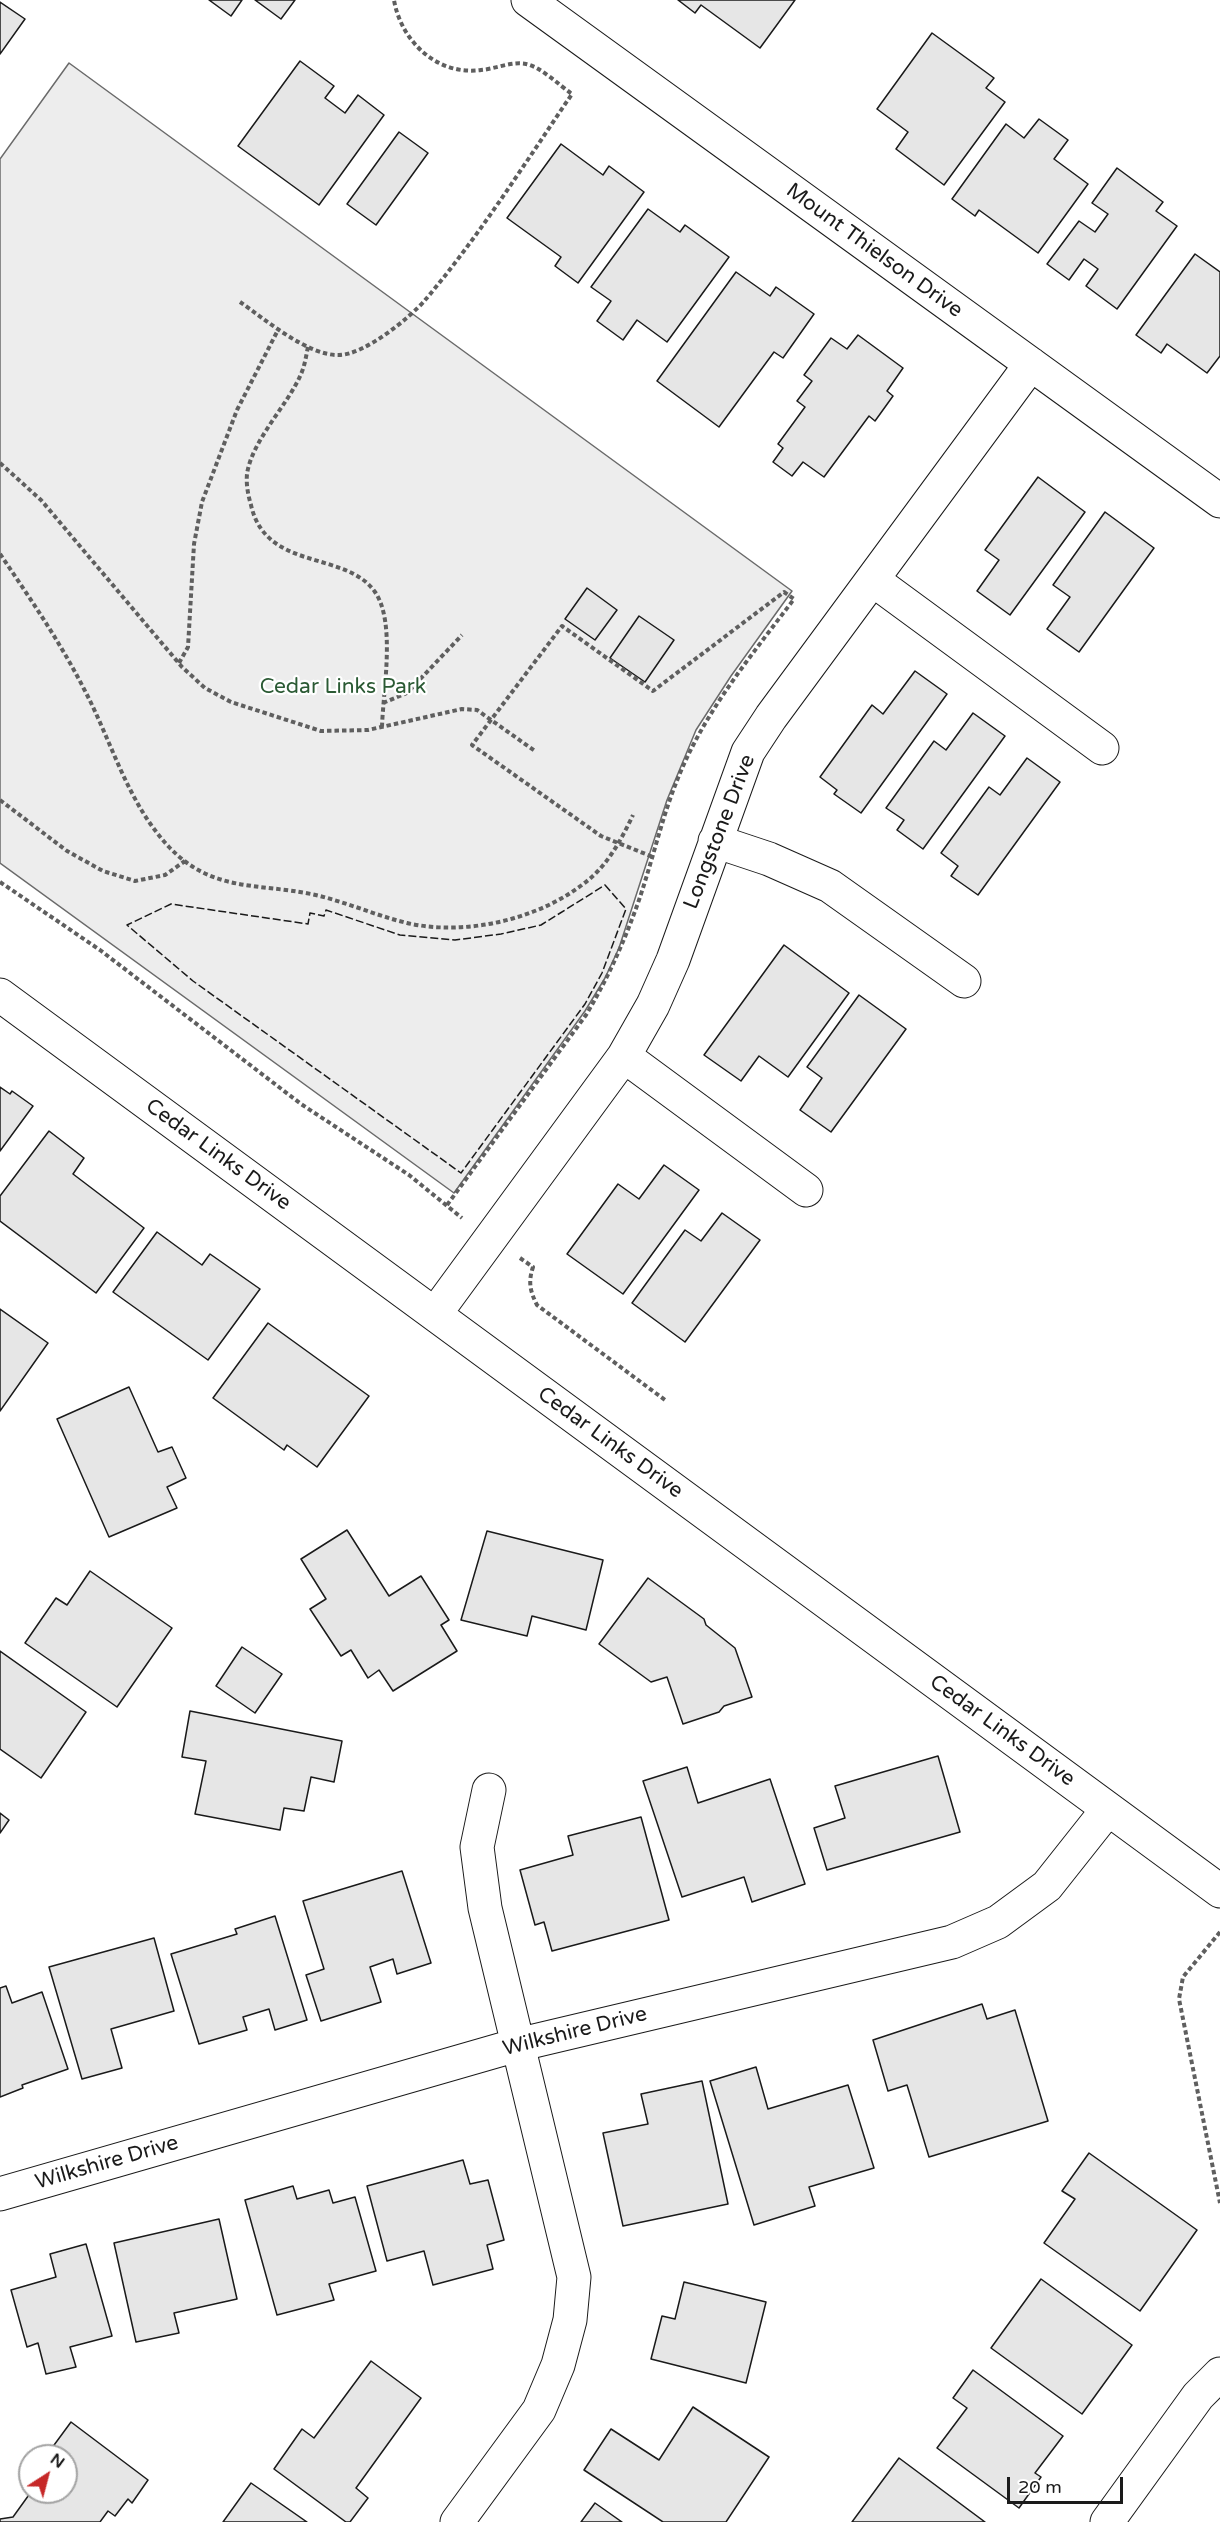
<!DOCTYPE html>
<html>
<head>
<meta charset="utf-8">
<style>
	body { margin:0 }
	#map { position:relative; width:1220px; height:2522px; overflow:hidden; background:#fff; font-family:"Varela Round",sans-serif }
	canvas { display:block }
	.north { position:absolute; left:18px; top:2444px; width:60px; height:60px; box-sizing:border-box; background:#fff; border:2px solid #a3a3a3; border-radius:50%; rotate:36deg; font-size:16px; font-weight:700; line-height:24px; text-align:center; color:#1a1a1a }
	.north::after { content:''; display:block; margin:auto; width:21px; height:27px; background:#c62828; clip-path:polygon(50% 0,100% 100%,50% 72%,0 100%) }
	.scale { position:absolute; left:1007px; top:2477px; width:116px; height:27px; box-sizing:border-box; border:3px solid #1a1a1a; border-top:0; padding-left:8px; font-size:18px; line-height:21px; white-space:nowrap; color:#1a1a1a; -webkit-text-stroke:4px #fff; paint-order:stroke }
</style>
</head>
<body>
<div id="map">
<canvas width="1220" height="2522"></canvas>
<div class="north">N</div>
<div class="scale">20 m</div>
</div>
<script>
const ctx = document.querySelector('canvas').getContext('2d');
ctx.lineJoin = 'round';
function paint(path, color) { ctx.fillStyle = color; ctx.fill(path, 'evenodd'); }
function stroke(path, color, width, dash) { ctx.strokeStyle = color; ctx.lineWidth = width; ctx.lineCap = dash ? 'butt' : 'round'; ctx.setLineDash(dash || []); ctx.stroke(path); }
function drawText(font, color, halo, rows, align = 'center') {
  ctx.font = font + ' "Varela Round",sans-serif'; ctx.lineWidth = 4.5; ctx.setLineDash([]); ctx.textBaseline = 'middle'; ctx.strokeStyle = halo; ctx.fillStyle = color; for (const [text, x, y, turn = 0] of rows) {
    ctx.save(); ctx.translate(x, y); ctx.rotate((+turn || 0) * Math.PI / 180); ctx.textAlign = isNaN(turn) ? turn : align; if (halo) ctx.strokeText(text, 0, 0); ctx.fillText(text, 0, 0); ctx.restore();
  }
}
const built = new Path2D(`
	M69,63l723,528 -61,85 -35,54 -29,70 -48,148 -14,30 -20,33 -131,182 -454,-330v-704z`);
const building = new Path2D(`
	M209,0h33l-11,16z
	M255,0h40l-14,19z
	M678,0h117l-35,48 -59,-43 -6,8z
	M0,2l25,17 -25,35z
	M932,33l62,45 -8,10 19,14 -61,83 -48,-36 12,-17 -31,-23z
	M300,61l34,25 -9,12 20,15 13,-18 26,20 -65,90 -81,-59z
	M1039,119l29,21 -14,19 34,25 -50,69 -59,-43 -4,6 -23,-17 54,-75 18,14z
	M399,132l29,21 -52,72 -29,-21z
	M561,144l42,31 6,-9 35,26 -66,91 -23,-17 6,-9 -54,-39z
	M1117,168l46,34 -7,9 21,15 -60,83 -31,-23 12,-17 -14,-10 -15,21 -22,-16 32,-43 16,11 13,-18 -16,-11z
	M648,209l32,23 5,-7 44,32 -62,85 -30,-22 -14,20 -26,-19 14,-20 -20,-14z
	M1195,254l25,18v84l-13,17 -40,-29 -6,9 -25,-18z
	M736,272l34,24 6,-9 38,27 -31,44 -9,-6 -55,75 -62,-46z
	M858,335l45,33 -16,23 6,5 -18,25 -6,-5 -45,61 -21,-15 -11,14 -19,-14 10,-14 -5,-4 27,-37 -8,-6 15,-20 -8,-6 27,-37 16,11z
	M1038,477l47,35 -75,103 -33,-24 22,-31 -14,-10z
	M1105,512l49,36 -75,104 -32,-23 23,-32 -17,-12z
	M587,588l30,22 -22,30 -30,-21z
	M639,616l35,24 -29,42 -35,-24z
	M915,671l32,23 -86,119 -27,-19 3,-4 -17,-13 52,-72 11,9z
	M973,713l32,23 -82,113 -26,-19 7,-10 -18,-12 48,-67 12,9z
	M1027,758l33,24 -82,113 -27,-19 7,-10 -17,-13 48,-66 11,8z
	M784,945l65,48 -61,84 -29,-21 -18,25 -37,-26z
	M859,995l47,34 -75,103 -31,-22 22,-32 -15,-11z
	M0,1087l10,7 2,-3 21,15 -33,45z
	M49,1131l35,27 -11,16 71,54 -48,65 -96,-72v-25z
	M664,1165l35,25 -76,104 -56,-40 51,-70 21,15z
	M722,1213l38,27 -75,102 -53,-39 53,-73 16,11z
	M157,1232l45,33 8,-11 50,35 -52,71 -95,-68z
	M0,1309l48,34 -48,68z
	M268,1323l101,73 -52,71 -30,-22 -3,5 -71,-52z
	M129,1387l29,65 14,-5 14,31 -19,9 10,21 -68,29 -52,-118z
	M347,1530l42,66 32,-20 28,44 -8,5 16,26 -64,40 -14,-21 -11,8 -17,-28 -10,6 -31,-47 16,-10 -25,-40z
	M487,1531l116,29 -17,70 -54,-14 -5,20 -66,-16z
	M90,1571l82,57 -55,79 -92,-64 31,-45 11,7z
	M648,1578l56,41 2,6 29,23 17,49 -28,9 -5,6 -36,12 -16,-47 -16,5 -52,-38z
	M242,1647l40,27 -27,39 -39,-27z
	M0,1651l86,61 -45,66 -41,-29z
	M190,1711l152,30 -8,41 -23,-5 -7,34 -20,-3 -4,22 -85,-16 11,-53 -24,-4z
	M938,1756l22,76 -133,38 -13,-42 31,-10 -10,-32z
	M687,1767l11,36 72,-24 35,105 -53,18 -8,-25 -62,20 -39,-116z
	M0,1813l9,7 -9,13z
	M641,1817l28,103 -117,31 -8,-29 -9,3 -15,-55 53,-15 -5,-19z
	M402,1871l29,92 -34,11 -4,-15 -23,8 11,35 -60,19 -15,-46 18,-6 -21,-68z
	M275,1916l32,104 -32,10 -6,-21 -26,8 4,13 -48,14 -28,-90 66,-20 -2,-5z
	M154,1938l20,73 -63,18 11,39 -40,11 -33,-112z
	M6,1986l6,17 30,-11 26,77 -46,16 1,3 -23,9v-109z
	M982,2004l5,15 28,-9 33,111 -119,36 -22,-72 -19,6 -15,-51z
	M756,2067l12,42 80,-24 26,83 -65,19 6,19 -61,19 -44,-144z
	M702,2081l26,123 -105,22 -20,-93 45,-9 -7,-30z
	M1089,2153l108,77 -57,81 -96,-68 31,-44 -13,-8z
	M463,2160l7,24 18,-4 16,60 -17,5 6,24 -60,16 -9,-34 -37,10 -20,-75z
	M293,2186l4,13 32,-9 4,13 22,-6 21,74 -47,13 5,16 -57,15 -32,-115z
	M219,2219l18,80 -63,14 5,20 -43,9 -22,-99z
	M86,2244l26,92 -42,11 6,20 -30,7 -8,-31 -11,4 -16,-57 45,-13 -6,-23z
	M1041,2279l91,66 -50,69 -91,-66z
	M684,2282l82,20 -20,81 -95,-24 11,-43 13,3z
	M371,2361l50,37 -65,90 12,10 -18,24h-4l-72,-53 28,-40 12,9z
	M973,2370l90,66 -28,37 6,4 -22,31 -82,-60 30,-40 -14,-10z
	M693,2407l76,50 -43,65h-63l-79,-52 27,-41 48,31z
	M71,2422l77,58 -16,23 -4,-4 -13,17 -7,-5 -8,11h-100v-3l13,-2 18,-25h35v-36h-20z
	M899,2458l86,64h-133z
	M251,2483l56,39h-84z
	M595,2503l27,19h-41z`);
const path = new Path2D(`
	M240,302c26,18 68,54 99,53 25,0 71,-37 87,-56 54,-64 99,-136 146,-205 -13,-9 -31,-27 -46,-30 -14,-3 -31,5 -45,6 -44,6 -80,-29 -87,-70
	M308,347c-2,9 -3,18 -7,27 -13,31 -49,66 -54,100 -1,10 1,21 4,31 15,67 95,45 124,87 21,30 8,99 7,135
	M0,463l41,37 141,167 23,21 26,14 90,29 47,-1 94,-21 15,1 58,41
	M0,554c30,44 60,88 84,135 28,53 43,113 85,158 43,45 87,36 142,47 33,7 63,21 96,29 61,14 140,-5 187,-48 17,-16 29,-39 39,-60
	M179,663l9,-16 6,-103 8,-42 35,-92 42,-82
	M383,703l24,-10 55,-58
	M0,800l67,51 36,20 32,10 30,-6 20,-14
	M0,882l100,68 201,154 108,71 53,43
	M447,1205l139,-190c22,-37 39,-75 53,-115 14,-41 23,-83 39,-122 27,-67 73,-122 116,-179l-10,-7 -131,99 -91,-65 -90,119 129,91 52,21
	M520,1258l13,9c-5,15 -3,24 4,38l128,95
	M1220,1932l-37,45 -4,22 41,204`);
const minor = new Path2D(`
	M528,0l692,501
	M873,580l229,168
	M715,841l54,18 61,27 134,95
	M0,995l1220,896
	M624,1056l182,134
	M435,1314l189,-258 29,-51 20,-45 75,-208 23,-35 260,-353
	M0,2194l517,-149 435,-103 46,-20 49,-36 61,-77
	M457,2522l82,-112 19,-45 12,-45 4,-43 -89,-369 -8,-61 12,-57
	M1107,2522l91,-126 22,-22`);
const fence = new Path2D(`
	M605,885l21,24 -24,64 -17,31 -124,169 -268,-192 -66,-56 44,-21 137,20 2,-11 14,3 2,-6 74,25 55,5 46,-6 40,-9z`);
const streetNames = [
	["Mount Thielson Drive",874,251,36],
	["Longstone Drive",720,832,-69],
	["Cedar Links Drive",218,1155,36],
	["Cedar Links Drive",610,1443,36],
	["Cedar Links Drive",1002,1731,36],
	["Wilkshire Drive",575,2032,-14],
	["Wilkshire Drive",107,2163,-16]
];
const parkNames = [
	["Cedar Links Park",343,687]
];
paint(built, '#ededed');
stroke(built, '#6a6a6a', 1.5);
paint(building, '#e6e6e6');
stroke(building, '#1a1a1a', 1.5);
stroke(minor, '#1a1a1a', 35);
stroke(path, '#5f5f5f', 4, [4.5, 3]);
stroke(minor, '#fff', 33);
stroke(fence, '#1a1a1a', 1.5, [8, 3]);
drawText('21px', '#1a1a1a', '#fff', streetNames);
drawText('21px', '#2b5a34', '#fff', parkNames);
</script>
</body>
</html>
